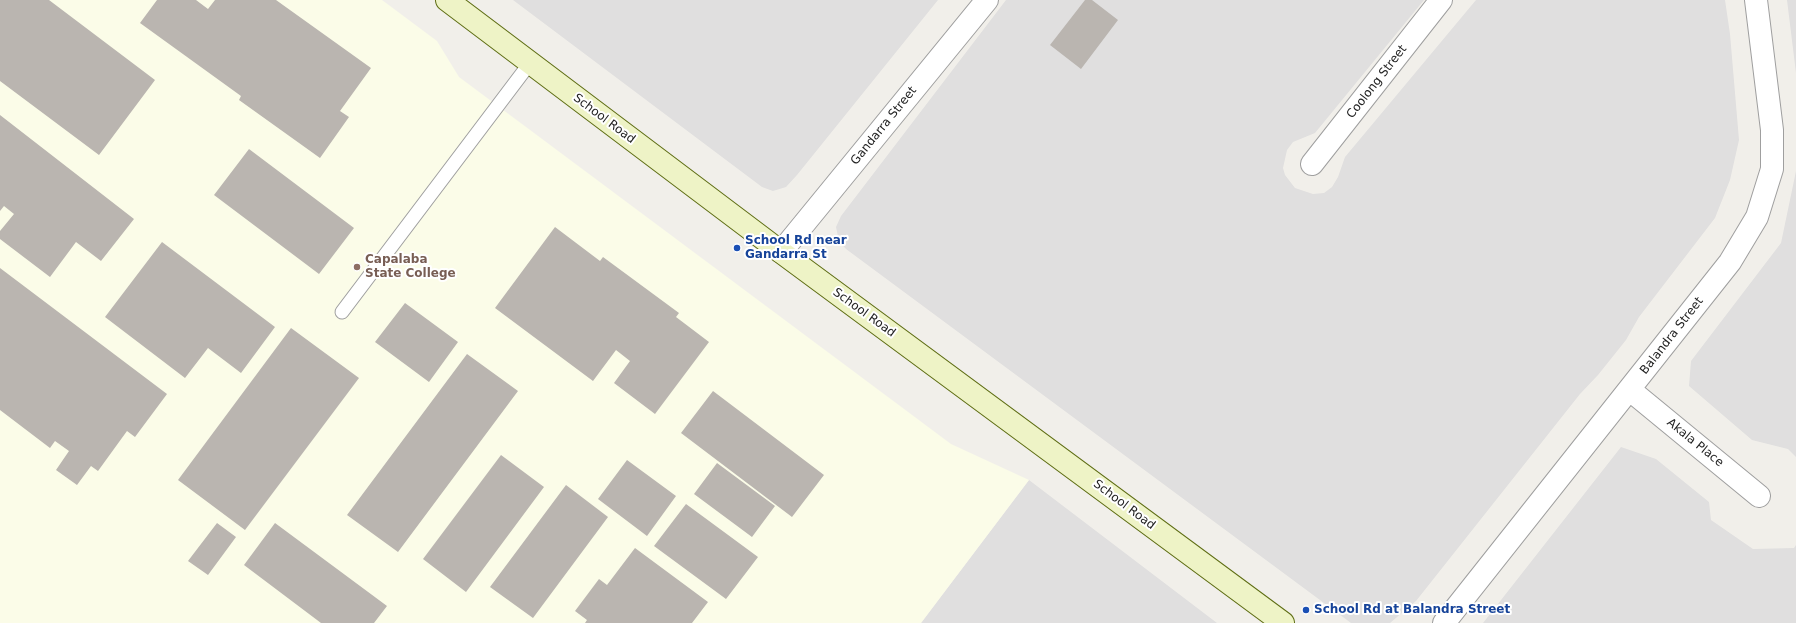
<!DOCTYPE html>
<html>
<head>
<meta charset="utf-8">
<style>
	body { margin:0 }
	canvas { display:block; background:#f1efea }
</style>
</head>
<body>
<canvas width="1796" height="623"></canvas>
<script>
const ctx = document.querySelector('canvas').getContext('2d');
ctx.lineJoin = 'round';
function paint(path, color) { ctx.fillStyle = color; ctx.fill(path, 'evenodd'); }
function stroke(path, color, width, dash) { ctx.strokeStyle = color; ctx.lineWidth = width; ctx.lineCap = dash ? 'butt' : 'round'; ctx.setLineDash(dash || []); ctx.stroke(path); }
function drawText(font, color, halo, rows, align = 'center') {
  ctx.font = font + ' "DejaVu Sans",sans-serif'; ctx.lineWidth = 4; ctx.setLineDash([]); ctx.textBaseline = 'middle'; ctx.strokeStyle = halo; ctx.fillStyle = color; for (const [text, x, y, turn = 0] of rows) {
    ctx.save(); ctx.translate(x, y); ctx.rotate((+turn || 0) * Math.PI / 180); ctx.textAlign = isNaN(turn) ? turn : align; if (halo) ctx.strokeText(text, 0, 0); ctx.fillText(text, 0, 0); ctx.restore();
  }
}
const residential = new Path2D(`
	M513,0h425l-141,175 -11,12 -13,4 -11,-4z
	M1006,0h418l-109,133 -22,9 -6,8 -4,18 2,7 10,13 18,6 11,-1 8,-6 6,-10 7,-20 131,-157h249l5,34 9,106 -9,40 -15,38 -76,99 -13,23 -28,35 -18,19 -164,207 -26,22h-39l-505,-374 -7,-8 -3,-14 5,-11z
	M1787,0h9v73z
	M1796,171v286l-8,-8 -36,-9 -63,-54 2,-25 90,-118z
	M1621,447l35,12 53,43 2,18 42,29 41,-1 2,-3v78h-313z
	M1029,480l188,143h-296z`);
const education = new Path2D(`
	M0,0h382l55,41 22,36 492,367 78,36 -108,143h-921z`);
const building = new Path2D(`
	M0,0h49l106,80 -56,75 -99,-74z
	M157,0h39l12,9 7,-9h61l95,68 -31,43 9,6 -29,41 -81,-58 2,-4 -101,-73z
	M1085,0h7l26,20 -37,49 -31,-24z
	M0,115l134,104 -33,42 -25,-19 -26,35 -50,-38v-8l14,-17 -10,-8 -4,5z
	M249,149l105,79 -35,46 -105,-79z
	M555,227l45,34 3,-4 76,56 -3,4 33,25 -54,72 -41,-31 16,-22 -14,-11 -23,31 -98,-73z
	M162,242l113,85 -34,46 -33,-25 -23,30 -80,-61z
	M0,268l167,126 -32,43 -8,-6 -29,40 -7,-5 -14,19 -21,-15 13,-19 -14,-10 -5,7 -50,-38z
	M405,303l53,39 -29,40 -54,-40z
	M291,328l68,50 -114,152 -67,-50z
	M467,354l51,37 -120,161 -51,-37z
	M713,391l111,84 -32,42 -111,-84z
	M501,455l43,32 -78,105 -43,-33z
	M627,460l49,36 -29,40 -49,-37z
	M717,463l58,43 -23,31 -58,-43z
	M566,485l42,32 -75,101 -43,-31z
	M686,504l72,53 -32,42 -72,-53z
	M217,523l19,14 -28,38 -20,-14z
	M275,523l112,83 -13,17h-53l-77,-58z
	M635,548l73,54 -16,21h-107l2,-3 -12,-9 24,-32 8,6z`);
const lane = new Path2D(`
	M342,312l188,-249`);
const street = new Path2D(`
	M1312,164l129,-164
	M781,252l206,-252
	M1630,390l129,106
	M1444,623l286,-361 27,-45 15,-48v-39l-16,-130`);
const secondary = new Path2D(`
	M447,0l334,252 502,371`);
const markers = [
	[737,248,4,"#1a4fb4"],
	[357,267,4,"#8d6e63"],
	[1306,610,4,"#1a4fb4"]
];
const streetNames = [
	["Coolong Street",1377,82,-52],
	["School Road",604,119,37],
	["Gandarra Street",884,126,-51],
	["School Road",864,313,36],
	["Balandra Street",1672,336,-52],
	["Akala Place",1695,443,39],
	["School Road",1124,505,37]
];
const transitNames = [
	["School Rd near",745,241],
	["Gandarra St",745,255],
	["School Rd at Balandra Street",1314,610]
];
const educationNames = [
	["Capalaba",365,260],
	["State College",365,274]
];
paint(residential, '#e0dfdf');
paint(education, '#fbfce8');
paint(building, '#bab5b0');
stroke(lane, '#9f9f9f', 15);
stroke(street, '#9f9f9f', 24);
stroke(secondary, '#5f6e14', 24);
stroke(lane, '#fff', 13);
stroke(street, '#fff', 22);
stroke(secondary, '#eef3c6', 22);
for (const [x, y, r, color] of markers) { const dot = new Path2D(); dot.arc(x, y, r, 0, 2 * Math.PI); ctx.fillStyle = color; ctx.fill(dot); stroke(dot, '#fff', 1.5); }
drawText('12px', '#222', '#fff', streetNames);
drawText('bold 12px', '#164399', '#fff', transitNames, 'left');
drawText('bold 12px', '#785e54', '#fff', educationNames, 'left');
</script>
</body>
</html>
